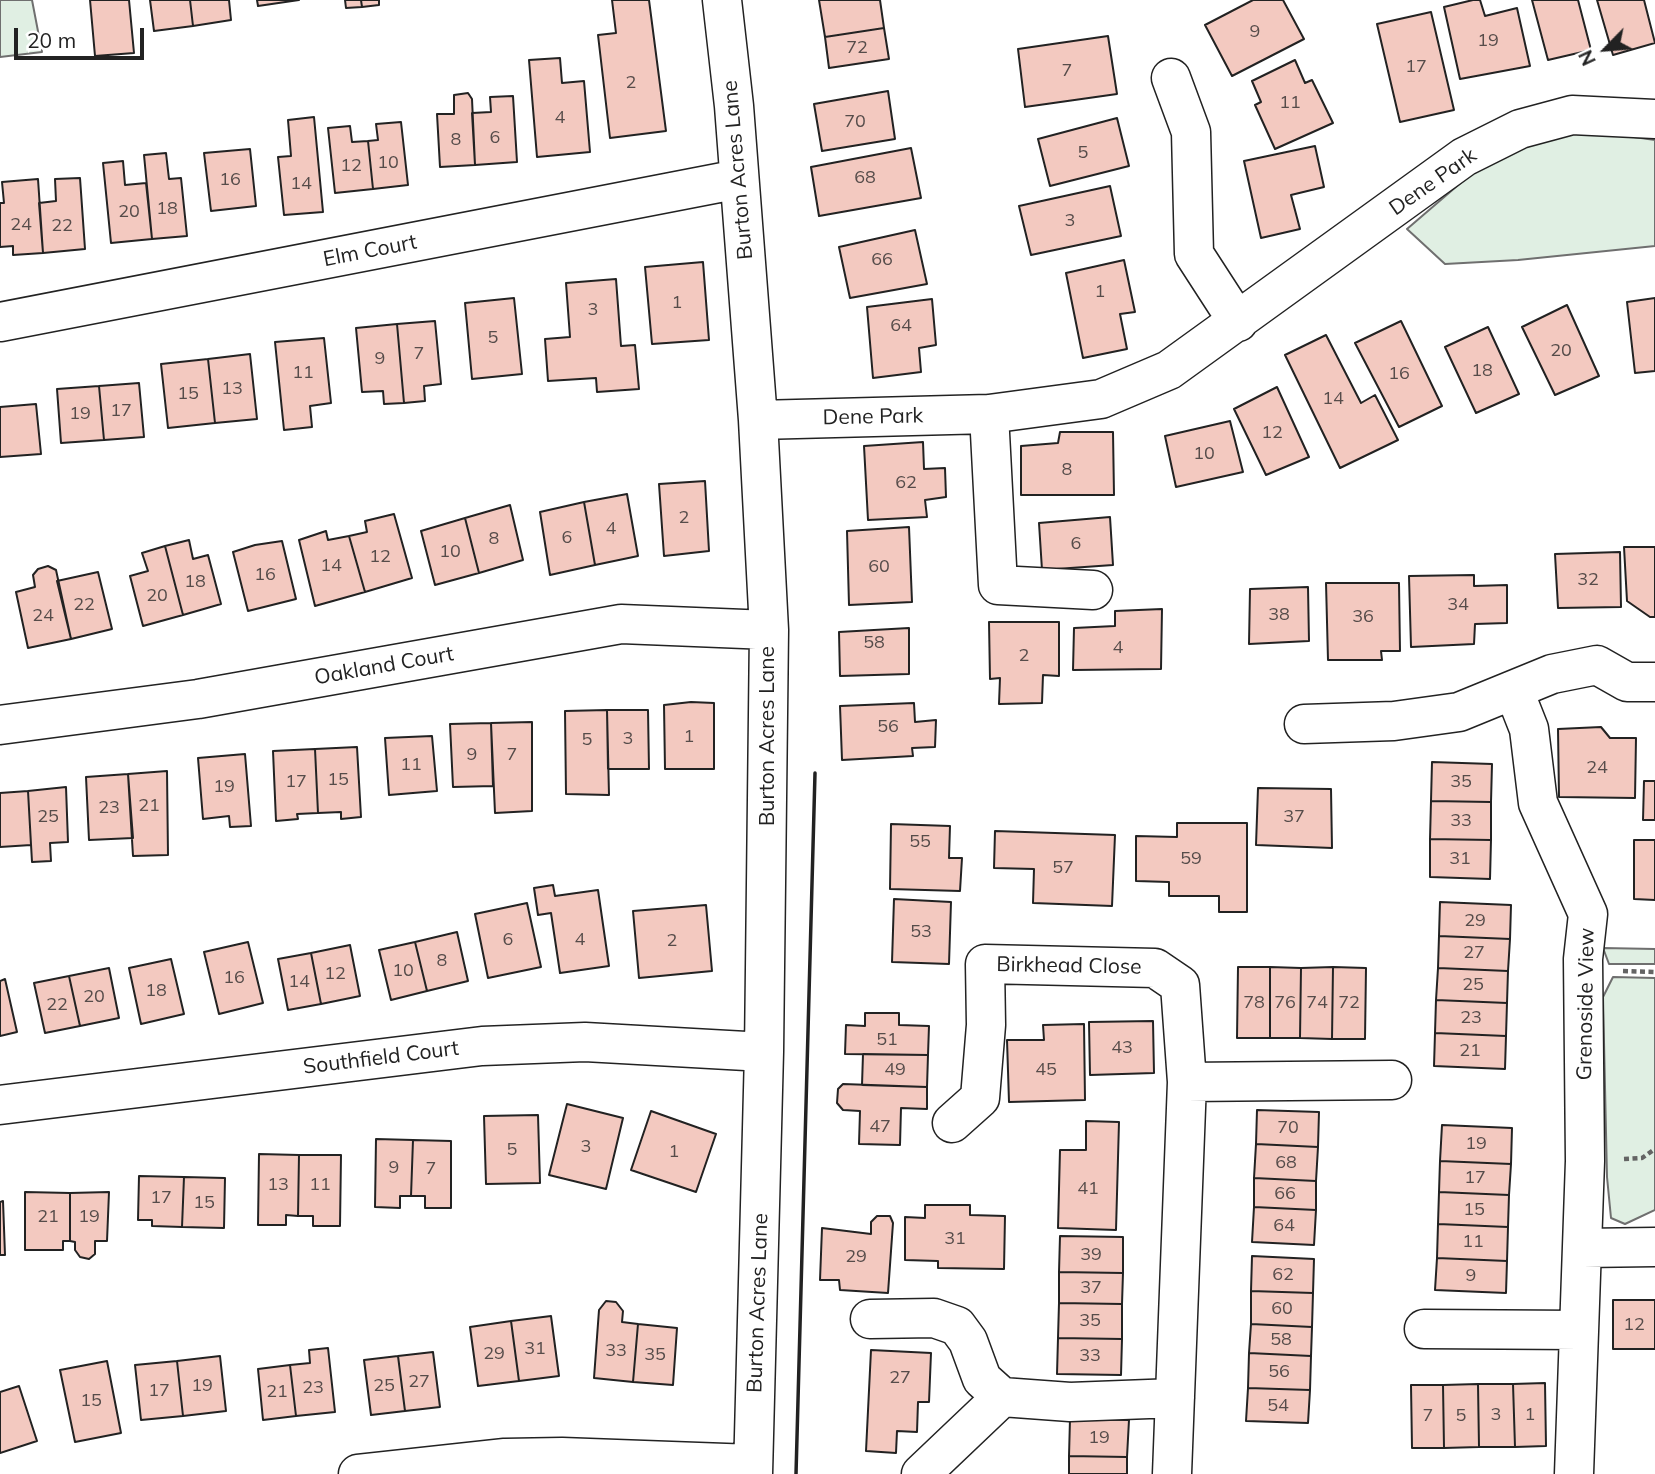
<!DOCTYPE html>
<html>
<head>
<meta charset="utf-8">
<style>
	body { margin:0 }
	#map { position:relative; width:1655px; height:1474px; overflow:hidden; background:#fff; font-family:Mulish,sans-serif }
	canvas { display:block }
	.north { position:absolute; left:1571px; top:14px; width:70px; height:70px; -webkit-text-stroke:5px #fff; paint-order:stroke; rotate:245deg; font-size:19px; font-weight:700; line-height:28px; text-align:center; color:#222 }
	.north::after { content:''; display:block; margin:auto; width:24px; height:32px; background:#222; clip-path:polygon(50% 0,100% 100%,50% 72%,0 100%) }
	.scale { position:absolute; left:14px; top:28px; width:130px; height:32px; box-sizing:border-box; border:4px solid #222; border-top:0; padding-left:9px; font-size:21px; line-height:24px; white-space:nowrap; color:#222; -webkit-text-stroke:5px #fff; paint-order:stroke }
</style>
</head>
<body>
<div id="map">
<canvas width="1655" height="1474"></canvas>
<div class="north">N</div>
<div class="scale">20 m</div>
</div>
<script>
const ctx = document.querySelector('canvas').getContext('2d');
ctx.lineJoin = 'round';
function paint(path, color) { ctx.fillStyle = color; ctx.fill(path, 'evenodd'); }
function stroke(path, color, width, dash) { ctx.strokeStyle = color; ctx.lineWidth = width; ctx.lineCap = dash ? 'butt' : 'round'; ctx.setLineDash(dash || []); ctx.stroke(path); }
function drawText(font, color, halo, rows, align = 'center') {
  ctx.font = font + ' Mulish,sans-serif'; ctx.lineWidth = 5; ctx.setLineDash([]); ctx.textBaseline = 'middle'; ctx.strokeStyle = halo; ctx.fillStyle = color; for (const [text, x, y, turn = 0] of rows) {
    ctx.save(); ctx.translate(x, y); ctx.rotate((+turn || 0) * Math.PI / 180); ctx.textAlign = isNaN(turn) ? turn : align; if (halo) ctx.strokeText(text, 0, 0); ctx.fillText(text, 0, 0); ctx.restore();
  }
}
const green = new Path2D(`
	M0,0h32l10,52 -42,5z
	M1584,130l71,10v106l-137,14 -73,4 -38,-35 64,-55 64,-37z
	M1603,948l52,1v15h-46z
	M1613,977l42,1v232l-30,14 -14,-6 -4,-41 -4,-180z`);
const building = new Path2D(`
	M90,0h39l5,53 -39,3z
	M150,0h40l3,26 -39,5z
	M190,0h39l2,20 -38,6z
	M257,0h42l-41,6z
	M345,0h16l1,7 -16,1z
	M361,0h18v5l-17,2z
	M612,0h37l17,131 -56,7 -12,-103 18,-2z
	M819,0h61l4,28 -59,9z
	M1253,0h30l21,39 -72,37 -27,-51z
	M1473,0h7l5,16 32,-8 13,58 -70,13 -16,-72z
	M1532,0h46l13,50 -43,10z
	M1597,0h47l11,43 -42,12z
	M1431,12l23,98 -54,12 -23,-98z
	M884,28l5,31 -60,9 -4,-31z
	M1108,36l9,58 -92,13 -7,-58z
	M560,58l2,25 22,-2 6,71 -53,5 -8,-97z
	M1295,60l10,23 7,-3 21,43 -58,26 -20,-44 6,-3 -9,-21z
	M888,91l7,48 -73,12 -8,-47z
	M468,93l4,6 3,66 -35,2 -3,-53h17v-19z
	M513,96l4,66 -42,3 -3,-52 19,-1 -1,-15z
	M314,117l9,95 -39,3 -6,-58 13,-1 -3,-36z
	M1117,118l12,48 -79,20 -12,-47z
	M401,122l7,63 -35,4 -5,-48 10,-1 -2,-16z
	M350,126l2,16 16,-1 5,48 -38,4 -7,-65z
	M1315,146l9,41 -33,8 9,34 -39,9 -17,-77z
	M911,148l10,50 -102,18 -8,-49z
	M250,149l6,57 -45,5 -7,-58z
	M166,153l3,26 12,-1 6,58 -35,3 -8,-84z
	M123,161l2,24 21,-2 6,56 -41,4 -8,-80z
	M80,178l5,71 -42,4 -4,-50 17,-2 -1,-22z
	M38,179l5,74 -30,2v-9l-13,1v-44h4l-2,-21z
	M1110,186l11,50 -90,19 -12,-49z
	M915,230l12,54 -77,14 -11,-51z
	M1124,260l11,52 -15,2 7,35 -44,9 -17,-85z
	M703,262l6,78 -57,4 -7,-77z
	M616,279l5,67 14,-1 4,44 -42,3 -1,-14 -48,3 -3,-42 25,-2 -4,-54z
	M514,298l8,76 -50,5 -7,-76z
	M1655,298v73l-20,2 -8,-71z
	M932,299l4,46 -17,3 2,24 -48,6 -6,-71z
	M1567,305l32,71 -44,19 -33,-68z
	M435,321l6,63 -17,2 1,15 -21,2 -7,-79z
	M1401,321l41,85 -43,21 -44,-84z
	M397,324l7,79 -20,1 -1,-13 -21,1 -6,-64z
	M1488,327l31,67 -43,19 -31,-66z
	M1326,335l35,68 14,-8 23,45 -58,28 -55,-113z
	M324,338l7,65 -21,3 2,21 -28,3 -9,-88z
	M250,354l7,65 -42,4 -7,-64z
	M208,359l7,64 -47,5 -7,-64z
	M139,383l5,54 -40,3 -5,-54z
	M99,386l5,54 -43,3 -4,-54z
	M1277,387l32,70 -43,18 -32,-66z
	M36,404l5,50 -41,3v-50z
	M1230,421l13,51 -67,15 -11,-51z
	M1060,432h53l1,63h-93v-49l37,-3z
	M923,442l1,27 21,-1 1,29 -21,3 2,17 -59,3 -4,-74z
	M705,481l4,70 -45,5 -5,-72z
	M627,494l11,62 -43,9 -11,-63z
	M584,502l11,63 -45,10 -10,-63z
	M510,505l13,55 -44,13 -14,-55z
	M394,514l18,64 -47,14 -16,-56 18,-4 -2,-11z
	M1110,517l3,48 -71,5 -3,-47z
	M465,518l14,55 -44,12 -14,-54z
	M909,527l3,75 -63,3 -2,-74z
	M326,531l2,9 21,-4 16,56 -50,14 -16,-66z
	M189,540l4,19 15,-4 13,49 -38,11 -18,-69z
	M282,541l14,58 -48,12 -15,-59 22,-7z
	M165,546l18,69 -40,11 -13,-50 18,-5 -6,-18z
	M1624,547h31v70h-5l-23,-16z
	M1620,552l1,55 -63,1 -3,-54z
	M48,566l8,4 15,69 -43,9 -12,-56 19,-5 -2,-12 5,-6z
	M98,572l14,57 -41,10 -14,-58z
	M1474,575v11l33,-1v38l-32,1 -1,20 -63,3 -2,-71z
	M1326,583h73l1,68h-19l1,9h-54z
	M1308,587l1,54 -60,3 1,-55z
	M1162,609l-1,60 -88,1 1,-42 41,-2v-15z
	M989,622h70v54l-16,-1 -1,28 -43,1 1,-26 -10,1z
	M909,628v46l-69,2 -1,-44z
	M691,702l23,1v66h-49l-1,-64z
	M914,703l1,19 21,-2 -1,27 -23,1 1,8 -71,4 -2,-54z
	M607,710h41l1,59h-41z
	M607,710l2,85 -43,-1 -1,-83z
	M532,722v89l-37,2 -4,-90z
	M491,723l2,63 -40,1 -3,-63z
	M1601,727l9,11h26l-1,60 -76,-1 -1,-68z
	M432,736l5,55 -48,4 -4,-57z
	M357,747l4,70 -20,2v-7l-23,1 -3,-64z
	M315,749l3,64 -21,1 1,5 -22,2 -3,-70z
	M245,754l6,72 -21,1 -1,-11 -26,3 -5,-61z
	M1432,762l60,2 -1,38 -60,-1z
	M167,771l1,84 -35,1 -5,-82z
	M128,774l5,64 -44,2 -3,-63z
	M1644,781h11v39h-12z
	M66,787l2,55 -18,1 1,18 -19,1 -4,-71z
	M1258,788l73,1 1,59 -76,-3z
	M28,791l3,54 -31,2v-54z
	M1431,801l60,1v38l-61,-1z
	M1177,823h70v89h-28v-16h-50v-14l-33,-1v-45l41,1z
	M891,824l59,2 -1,32h13l-2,33 -70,-2z
	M995,831l120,4 -3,71 -79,-3 1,-34 -40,-1z
	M1430,839l61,1 -1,39 -60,-2z
	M1634,840h21v60l-21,-1z
	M553,885l2,11 43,-6 11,76 -49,7 -9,-60 -13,2 -4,-27z
	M894,899l57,3 -2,62 -57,-2z
	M1440,902l71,3 -1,34 -71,-3z
	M527,903l14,64 -53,11 -13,-64z
	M706,905l6,66 -73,7 -6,-67z
	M457,932l11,49 -41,10 -12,-49z
	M1439,936l71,3 -2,32 -70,-3z
	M248,942l15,61 -44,11 -15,-62z
	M415,942l12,49 -36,9 -12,-50z
	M350,945l10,51 -39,8 -10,-51z
	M311,953l10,51 -33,6 -10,-51z
	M171,959l13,55 -43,10 -12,-56z
	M1238,967h32v71h-33z
	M1270,967l31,1 -1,70h-30z
	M1333,967l-1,72 -32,-1 1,-70z
	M1333,967l33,1 -1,71h-33z
	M109,968l10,50 -39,8 -11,-50z
	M1438,968l70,3 -1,32 -71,-3z
	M69,976l11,50 -35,7 -11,-50z
	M5,979l12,53 -17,4v-55z
	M1436,1000l71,3 -1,33 -71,-3z
	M865,1013h34v12l30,1 -1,29 -83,-1 1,-29 19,1z
	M1153,1021l1,52 -64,2 -1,-53z
	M1084,1024l1,76 -76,2 -2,-62h37l-1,-15z
	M1435,1033l71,3 -1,33 -71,-3z
	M863,1054l65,1 -1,32 -65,-2z
	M843,1084l84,3v22l-26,-1 -1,37 -41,-1 1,-33 -17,-1 -6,-7 1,-14z
	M567,1104l56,14 -17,71 -57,-14z
	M1257,1110l62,2 -1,35 -62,-3z
	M651,1111l65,23 -20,58 -65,-22z
	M538,1115l2,68 -54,1 -2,-68z
	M1086,1121l33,1 -3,108 -58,-2 2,-78h26z
	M1442,1125l70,3 -1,36 -71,-3z
	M376,1139l37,1 -2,56h-11v12l-25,-1z
	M413,1140l38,1v67h-26v-12h-14z
	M1256,1144l62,3 -2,34 -62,-3z
	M259,1154l40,1 -1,61 -12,-1v10h-28z
	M299,1155h42l-1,71h-27v-10h-15z
	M1440,1161l71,3 -2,31 -70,-3z
	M139,1176l45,1 -2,50 -30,-1v-6h-14z
	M184,1177l41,1 -1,50 -42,-1z
	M1254,1178l62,3v29l-62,-3z
	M25,1192l45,1v48h-7v9h-38z
	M109,1192l-2,49h-12v13l-6,5 -9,-2 -5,-7v-8l-5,-1v-48z
	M1439,1192l70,3 -1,32 -70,-3z
	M3,1201l2,54h-5v-53z
	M925,1205h45v10l35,1 -1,53 -66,-1v-7l-33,-1v-43l20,1z
	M1254,1207l62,3 -2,35 -62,-3z
	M877,1216h13l3,7 -5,70 -48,-3 -1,-10h-19l2,-52 49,6v-12z
	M1438,1224l70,3 -1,34 -70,-3z
	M1060,1236l63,1v36l-64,-1z
	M1252,1256l62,3 -1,34 -62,-2z
	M1437,1258l70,3 -1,32 -71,-3z
	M1059,1272l64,1 -1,31 -63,-1z
	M1251,1291l62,2 -1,34 -61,-3z
	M1613,1300h42v49h-42z
	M606,1301l10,1 7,9 -1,11 16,2 -5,58 -39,-4 5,-68z
	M1059,1303l63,1v35l-64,-1z
	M551,1316l8,60 -40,5 -8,-60z
	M511,1321l8,60 -41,5 -8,-59z
	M638,1324l39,4 -4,57 -40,-3z
	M1251,1324l61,3 -1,29 -62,-3z
	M1058,1338l64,1 -1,36 -64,-1z
	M328,1348l7,64 -39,4 -6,-51 20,-2 -1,-13z
	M871,1350l60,3 -2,49h-11l-1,30 -20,-1 -1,22 -30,-2z
	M433,1352l7,55 -35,4 -7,-55z
	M1249,1353l62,3 -1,34 -62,-2z
	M220,1356l6,55 -43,5 -6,-55z
	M398,1356l7,55 -34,4 -7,-55z
	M107,1361l14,72 -46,9 -15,-72z
	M177,1361l6,55 -42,4 -6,-55z
	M290,1365l6,51 -33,4 -5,-51z
	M1545,1383l1,63 -31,1 -2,-63z
	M1478,1384h35l2,63h-36z
	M1478,1384l1,63 -35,1 -1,-63z
	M1411,1385h32l1,63h-32z
	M19,1386l18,55 -37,12v-61z
	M1248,1388l62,2 -2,33 -62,-2z
	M1070,1419l59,1 -2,37 -58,-1z
	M1069,1456l58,1v17h-58z`);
const path = new Path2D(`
	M1623,971l32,1
	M1624,1159l18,-1 13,-9`);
const minor = new Path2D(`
	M722,0l12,106 24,314 11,210 -5,422 -11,422
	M1171,78l20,54 3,122 44,68
	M0,322l739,-143
	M989,414l9,171 95,5
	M758,420l231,-6 112,-15 68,-29 295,-213 56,-28 52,-14 83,4
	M1514,691l15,38 9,74 50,111 -5,45 2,202 -11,313
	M1304,724l90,-3 65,-9 93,-38 45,-9 30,17h28
	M0,725l198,-26 423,-75 148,6
	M1187,1082l205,-2
	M0,1105l482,-59 103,-4 179,10
	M952,1123l28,-25 6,-73 -1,-61 170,4 25,17 7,97 -15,392
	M1583,1248l72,-1
	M870,1319l64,-1 23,8 11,15 14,38 20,18 68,5 105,-4
	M1424,1329l155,1
	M358,1474l147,-16 57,-1 191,7
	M921,1474l81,-77`);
const wall = new Path2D(`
	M796,1474l19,-701`);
const numberNames = [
	["9",1255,32],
	["19",1488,41],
	["72",857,48],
	["17",1416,67],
	["7",1067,71],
	["2",631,83],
	["11",1290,103],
	["4",560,118],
	["70",855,122],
	["6",495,138],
	["8",456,140],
	["5",1083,153],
	["10",388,163],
	["12",351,166],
	["68",865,178],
	["16",230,180],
	["14",301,184],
	["18",167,209],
	["20",129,212],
	["3",1070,221],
	["24",21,225],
	["22",62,226],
	["66",882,260],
	["1",1100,292],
	["1",677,303],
	["3",593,310],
	["64",901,326],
	["5",493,338],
	["20",1561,351],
	["7",419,354],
	["9",380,359],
	["18",1482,371],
	["11",303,373],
	["16",1399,374],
	["13",232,389],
	["15",188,394],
	["14",1333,399],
	["17",121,411],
	["19",80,414],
	["12",1272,433],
	["10",1204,454],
	["8",1067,470],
	["62",906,483],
	["2",684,518],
	["4",611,529],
	["6",567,538],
	["8",494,539],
	["6",1076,544],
	["10",450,552],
	["12",380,557],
	["14",331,566],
	["60",879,567],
	["16",265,575],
	["32",1588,580],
	["18",195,582],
	["20",157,596],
	["22",84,605],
	["34",1458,605],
	["38",1279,615],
	["24",43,616],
	["36",1363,617],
	["58",874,643],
	["4",1118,648],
	["2",1024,656],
	["56",888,727],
	["1",689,737],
	["3",628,739],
	["5",587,740],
	["9",472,755],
	["7",512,755],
	["11",411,765],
	["24",1597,768],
	["15",338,780],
	["17",296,782],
	["35",1461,782],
	["19",224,787],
	["21",149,806],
	["23",109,808],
	["25",48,817],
	["37",1294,817],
	["33",1461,821],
	["55",920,842],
	["59",1191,859],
	["31",1460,859],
	["57",1063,868],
	["29",1475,921],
	["53",921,932],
	["6",508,940],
	["4",580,940],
	["2",672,941],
	["27",1474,953],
	["8",442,961],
	["10",403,971],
	["12",335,974],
	["16",234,978],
	["14",299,982],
	["25",1473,985],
	["18",156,991],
	["20",94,997],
	["78",1254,1003],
	["76",1285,1003],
	["74",1317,1003],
	["72",1349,1003],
	["22",57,1005],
	["23",1471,1018],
	["51",887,1040],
	["43",1122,1048],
	["21",1470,1051],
	["49",895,1070],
	["45",1046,1070],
	["47",880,1127],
	["70",1288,1128],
	["19",1476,1144],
	["3",586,1147],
	["5",512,1150],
	["1",674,1152],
	["68",1286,1163],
	["9",394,1168],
	["7",431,1169],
	["17",1475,1178],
	["13",278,1185],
	["11",320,1185],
	["41",1088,1189],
	["66",1285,1194],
	["17",161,1198],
	["15",204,1203],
	["15",1474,1210],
	["21",48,1217],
	["19",89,1217],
	["64",1284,1226],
	["31",955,1239],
	["11",1473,1242],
	["39",1091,1255],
	["29",856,1257],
	["62",1283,1275],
	["9",1471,1276],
	["37",1091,1288],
	["60",1282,1309],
	["35",1090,1321],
	["12",1634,1325],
	["58",1281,1340],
	["31",535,1349],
	["33",616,1351],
	["29",494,1354],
	["35",655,1355],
	["33",1090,1356],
	["56",1279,1372],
	["27",900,1378],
	["27",419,1382],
	["19",202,1386],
	["25",384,1386],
	["23",313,1388],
	["17",159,1391],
	["21",277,1392],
	["15",91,1401],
	["54",1278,1406],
	["3",1496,1415],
	["1",1530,1415],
	["7",1428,1416],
	["5",1461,1416],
	["19",1099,1438]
];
const streetNames = [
	["Burton Acres Lane",738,170,-95],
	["Dene Park",1433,182,-35],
	["Elm Court",370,251,-11],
	["Dene Park",873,417,-1],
	["Oakland Court",384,666,-10],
	["Burton Acres Lane",768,736,-90],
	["Birkhead Close",1069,966,1],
	["Grenoside View",1586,1004,-89],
	["Southfield Court",381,1058,-7],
	["Burton Acres Lane",758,1303,-88]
];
paint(green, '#e0efe3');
stroke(green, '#6f6f6f', 2);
paint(building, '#f3c9c0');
stroke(building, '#222', 2);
stroke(minor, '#222', 41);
stroke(path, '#646464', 4.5, [5, 3.5]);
stroke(minor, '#fff', 38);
stroke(wall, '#222', 3.5);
drawText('18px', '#564c4a', null, numberNames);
drawText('21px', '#222', '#fff', streetNames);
</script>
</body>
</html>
